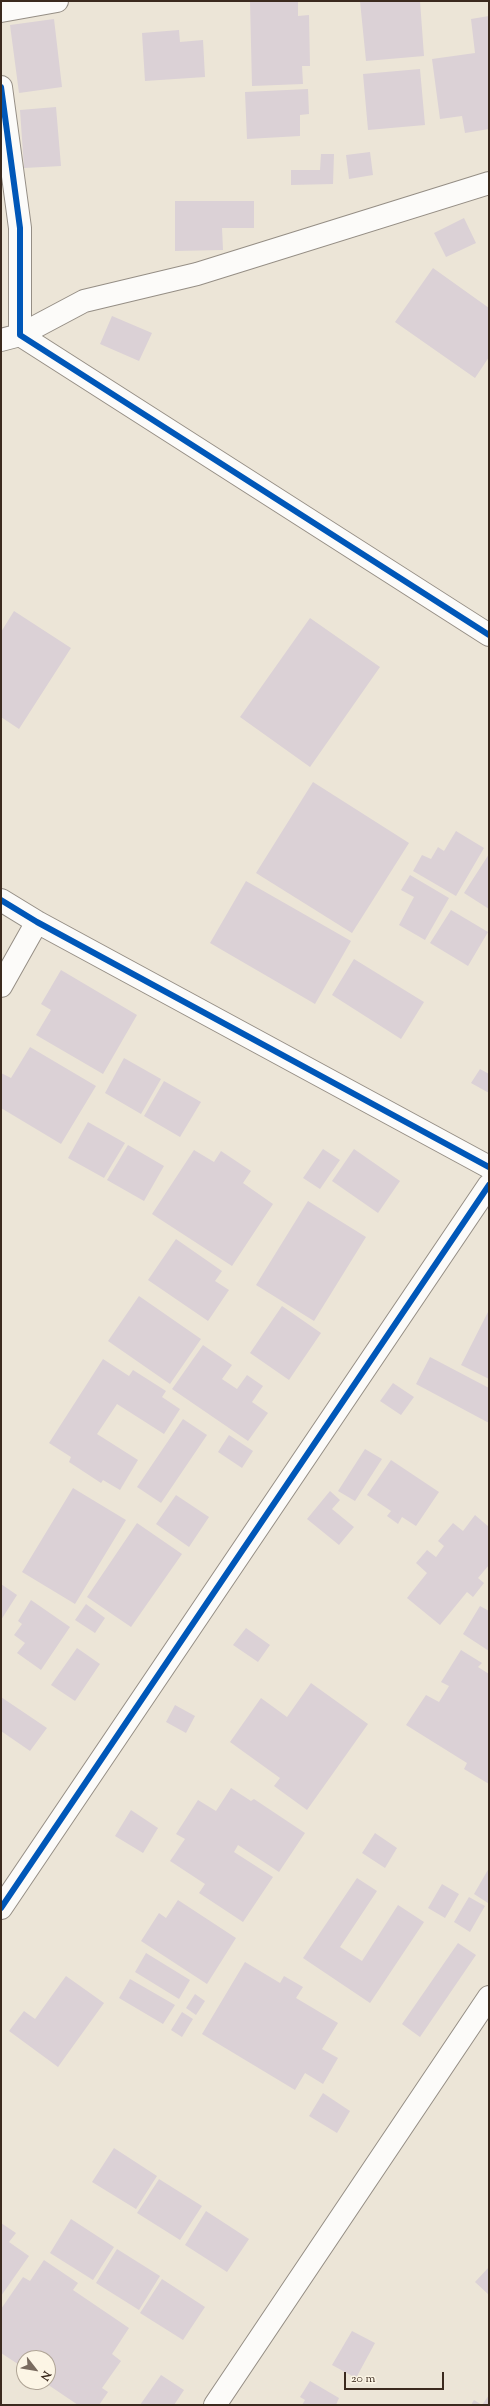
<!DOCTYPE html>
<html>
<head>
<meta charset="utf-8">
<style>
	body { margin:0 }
	#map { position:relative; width:490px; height:2406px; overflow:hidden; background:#ece5d7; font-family:"Sorts Mill Goudy",serif }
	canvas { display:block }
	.frame { position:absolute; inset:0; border:2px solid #3b2a1e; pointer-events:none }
	.north { position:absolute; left:16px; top:2350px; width:40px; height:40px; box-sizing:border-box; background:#fcf5e5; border:1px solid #afa495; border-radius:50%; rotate:121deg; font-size:11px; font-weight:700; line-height:16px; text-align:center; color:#3b2a1e }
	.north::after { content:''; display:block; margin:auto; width:14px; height:18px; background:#796b5f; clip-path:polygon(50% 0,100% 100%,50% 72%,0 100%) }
	.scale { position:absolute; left:344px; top:2372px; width:100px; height:18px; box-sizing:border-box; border:2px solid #3b2a1e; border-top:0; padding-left:5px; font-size:12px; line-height:14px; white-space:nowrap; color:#3b2a1e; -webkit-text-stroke:3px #fcf5e5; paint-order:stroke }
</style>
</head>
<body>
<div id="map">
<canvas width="490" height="2406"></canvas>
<div class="frame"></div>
<div class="north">N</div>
<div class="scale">20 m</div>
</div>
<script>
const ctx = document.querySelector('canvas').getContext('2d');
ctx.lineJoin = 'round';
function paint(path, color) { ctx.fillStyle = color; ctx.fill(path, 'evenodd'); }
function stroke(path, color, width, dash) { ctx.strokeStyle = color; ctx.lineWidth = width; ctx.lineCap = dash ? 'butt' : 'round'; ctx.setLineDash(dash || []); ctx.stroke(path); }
const building = new Path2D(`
	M250,1h48v15l11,-1 1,51h-8l1,18 -51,2z
	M360,1h60l4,55 -58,5z
	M489,16v113l-24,4 -3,-17 -22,3 -8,-60 43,-6 -4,-34z
	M54,19l8,68 -43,6 -9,-68z
	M179,30l1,12 23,-2 2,37 -60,4 -3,-48z
	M420,69l5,56 -57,5 -5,-56z
	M308,89l1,25 -9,1v21l-53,3 -2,-47z
	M56,107l5,59 -37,2 -4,-58z
	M370,152l3,23 -24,4 -3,-24z
	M321,154h13l-1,30 -42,1v-15h29z
	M175,201h79v27h-32l1,22 -48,1z
	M464,218l12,25 -30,14 -12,-24z
	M433,268l56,40v49l-14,21 -80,-56z
	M112,316l40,17 -13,28 -39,-17z
	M14,611l57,37 -52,81 -18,-12v-85z
	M310,618l70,49 -70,100 -70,-50z
	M313,782l96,61 -57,90 -96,-60z
	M456,831l28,17 -28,48 -43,-25 9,-16 9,4 7,-12 6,4z
	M489,854v55l-25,-16z
	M410,875l39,23 -24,42 -26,-15 15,-28 -13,-7z
	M246,881l105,60 -36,63 -105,-61z
	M451,910l37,22 -20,34 -38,-23z
	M354,959l70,43 -23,37 -69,-44z
	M61,970l76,45 -34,59 -67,-39 15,-25 -10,-6z
	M30,1047l66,39 -35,58 -60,-36v-35l10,5z
	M124,1058l37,21 -20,35 -36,-21z
	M480,1069l9,5v19l-18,-10z
	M164,1081l37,21 -21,35 -36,-21z
	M88,1122l37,21 -21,35 -36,-20z
	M128,1145l36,21 -20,35 -37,-21z
	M323,1149l17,11 -20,29 -17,-11z
	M354,1149l46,32 -22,32 -46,-32z
	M194,1150l20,12 7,-11 30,20 -8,12 30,21 -41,62 -80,-52z
	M308,1201l58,36 -52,84 -58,-36z
	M176,1239l46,32 -7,10 14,9 -21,31 -60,-41z
	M139,1296l62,43 -31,45 -62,-43z
	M282,1306l39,27 -32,47 -39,-27z
	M489,1310v69l-28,-14z
	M203,1345l29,20 -10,14 15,10 10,-14 16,11 -11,16 16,11 -20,28 -76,-52z
	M430,1357l59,31v35l-73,-39z
	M103,1359l26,17 4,-6 33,21 -4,6 18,12 -16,25 -47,-30 -20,30 41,26 -18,30 -17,-10 -2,3 -32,-21 2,-5 -22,-14z
	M393,1383l21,14 -13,18 -21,-14z
	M183,1419l24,16 -46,68 -24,-16z
	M229,1435l24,16 -11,17 -24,-16z
	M365,1449l17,10 -27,42 -17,-10z
	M391,1460l48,32 -23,34 -14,-9 -4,7 -11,-8 4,-5 -24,-16z
	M73,1488l53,32 -51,84 -53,-32z
	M330,1491l10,9 -8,9 22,18 -15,18 -32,-26z
	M176,1495l33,22 -20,30 -33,-23z
	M475,1515l14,12v38l-11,13 6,5 -11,14 -6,-5 -27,33 -33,-27 20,-25 -11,-10 11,-13 9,7 8,-11 -6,-5 15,-18 10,8z
	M137,1523l45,31 -51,73 -44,-30z
	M1,1584l16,11 -16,25z
	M31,1600l39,27 -29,43 -24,-17 8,-10 -11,-8 8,-11 -4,-3z
	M86,1604l19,14 -10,15 -20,-13z
	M480,1606l9,5v40l-26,-17z
	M246,1628l24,17 -12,17 -25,-17z
	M77,1648l23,16 -25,37 -24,-16z
	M461,1650l21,13 -4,4 11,7v110l-25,-15 3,-6 -61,-38 20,-30 13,7 10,-16 -8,-4z
	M311,1683l57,41 -61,86 -33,-24 6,-8 -50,-36 31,-44 26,19z
	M1,1697l46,31 -17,23 -29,-20z
	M175,1705l20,11 -9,17 -20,-11z
	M231,1788l20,13 3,-2 51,34 -26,39 -41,-27 -4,7 39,25 -30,45 -44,-29 6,-9 -35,-23 15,-22 -9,-5 22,-34 18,11z
	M131,1810l27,18 -15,25 -28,-17z
	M375,1833l22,15 -12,20 -23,-15z
	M489,1868v34l-1,1 -14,-9z
	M357,1878l20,13 -37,56 22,14 36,-56 26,17 -54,81 -67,-45z
	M442,1884l17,10 -14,24 -17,-10z
	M469,1897l16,9 -15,26 -16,-10z
	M178,1900l58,38 -29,46 -66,-43 18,-28 7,5z
	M458,1943l18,12 -56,82 -18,-13z
	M146,1953l44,27 -11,19 -44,-27z
	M245,1962l35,21 4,-7 19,11 -7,11 42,25 -16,26 16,9 -15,26 -18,-11 -10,17 -93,-56z
	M66,1976l38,27 -46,64 -49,-36 15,-20 11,8z
	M130,1979l45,26 -12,19 -44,-26z
	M195,1994l10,7 -9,14 -10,-7z
	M182,2012l11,7 -11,18 -11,-7z
	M323,2093l27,18 -13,22 -28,-17z
	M114,2148l43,28 -21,33 -44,-27z
	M159,2179l43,27 -22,34 -43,-27z
	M206,2211l43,28 -22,33 -42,-27z
	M71,2219l43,28 -21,33 -43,-27z
	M1,2223l15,10 -7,9 20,14 -28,40z
	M117,2249l43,27 -21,34 -43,-27z
	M44,2260l34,23 -5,7 56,38 -17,26 9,7 -19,27 6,4 -9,13h-21l-34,-23h4v-24h-24v10l-23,-15v-44l22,-32 7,4z
	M489,2267v28l-14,-13z
	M162,2279l43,28 -22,33 -43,-27z
	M352,2331l23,12 -19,35 -24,-13z
	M161,2375l23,15 -10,15h-34z
	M310,2381l29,17 -3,7h-34l3,-5 -5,-3z
	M489,2395v10h-7z
	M474,2400l8,5h-11z`);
const minor = new Path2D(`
	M1,11l56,-10
	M1,87l19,141v107l469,300
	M1,340l19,-5 64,-34 113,-27 292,-91
	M1,900l36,22 452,245
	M1,986l36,-64
	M1,1908l488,-723
	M215,2405l274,-408`);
const cycleway = new Path2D(`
	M1,87l19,141v107l469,300
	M1,900l36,22 452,245
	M1,1908l488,-723`);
paint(building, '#dbd1d6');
stroke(minor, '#958e85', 24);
stroke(minor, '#fcfbf9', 22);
stroke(cycleway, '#0057b8', 6);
</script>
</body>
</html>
